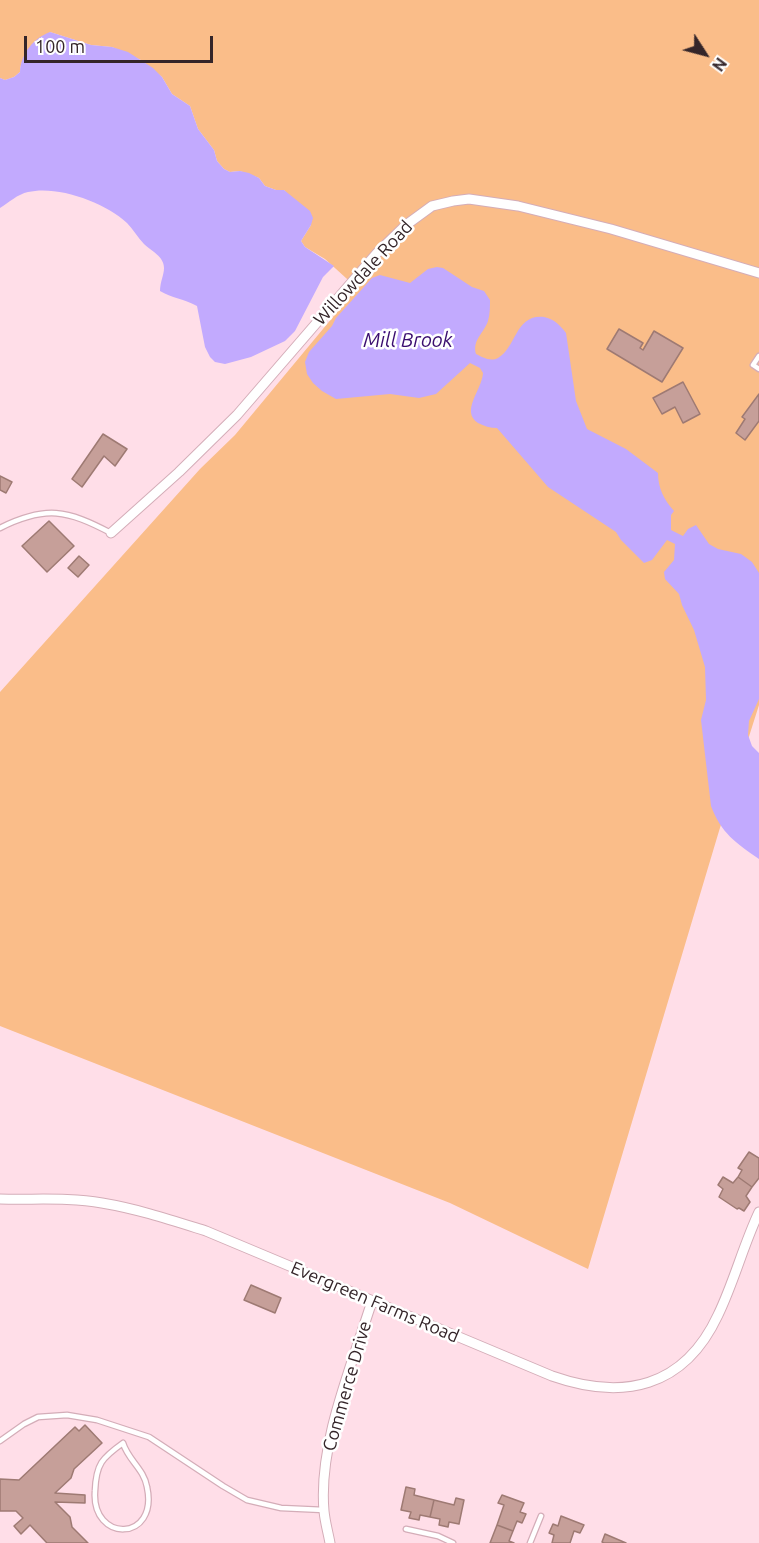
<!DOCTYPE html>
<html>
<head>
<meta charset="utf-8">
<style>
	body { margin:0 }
	#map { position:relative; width:759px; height:1543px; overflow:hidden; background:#ffdee8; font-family:Ubuntu,sans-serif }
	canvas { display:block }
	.north { position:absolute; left:675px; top:24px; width:60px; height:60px; -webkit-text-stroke:4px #fff; paint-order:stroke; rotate:126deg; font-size:16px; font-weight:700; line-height:24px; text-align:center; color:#342529 }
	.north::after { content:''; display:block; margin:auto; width:21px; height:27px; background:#342529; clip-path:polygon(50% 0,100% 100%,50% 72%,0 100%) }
	.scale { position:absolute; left:24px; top:36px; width:189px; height:27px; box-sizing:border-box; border:3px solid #342529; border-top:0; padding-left:8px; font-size:18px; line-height:21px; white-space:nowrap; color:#342529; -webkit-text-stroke:4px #fff; paint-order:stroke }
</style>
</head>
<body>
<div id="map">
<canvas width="759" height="1543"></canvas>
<div class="north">N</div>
<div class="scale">100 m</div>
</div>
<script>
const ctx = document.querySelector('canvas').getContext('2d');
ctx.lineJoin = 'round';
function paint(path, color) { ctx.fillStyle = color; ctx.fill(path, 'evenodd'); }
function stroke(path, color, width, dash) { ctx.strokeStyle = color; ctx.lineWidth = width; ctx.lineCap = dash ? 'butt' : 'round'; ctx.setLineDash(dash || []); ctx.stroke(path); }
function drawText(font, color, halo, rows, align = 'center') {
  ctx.font = font + ' Ubuntu,sans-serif'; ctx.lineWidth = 5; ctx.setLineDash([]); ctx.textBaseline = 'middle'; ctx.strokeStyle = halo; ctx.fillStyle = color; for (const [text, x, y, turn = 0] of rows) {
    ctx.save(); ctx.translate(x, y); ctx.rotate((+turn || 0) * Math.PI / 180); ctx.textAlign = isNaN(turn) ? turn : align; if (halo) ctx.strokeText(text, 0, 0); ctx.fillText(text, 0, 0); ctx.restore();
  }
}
const green = new Path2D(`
	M0,0h759v705l-40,126 -131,438 -138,-66 -450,-177v-334l200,-223 35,-34 122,-147 -32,-29 -20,-12 -4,-6 10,-16 -27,-35h-8l-11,-4 -6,-8 -19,-7 -10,1 -6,-3 -7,-8 -3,-11 -16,-21 -8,-23 -18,-12 -10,-17 -21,-17 -29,-13 -21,-2 -41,-13c-13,11 -29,21 -30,40l-6,5 -9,3 -5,-2z`);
const water = new Path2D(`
	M50,32l41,13 21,2 16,5 25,16 9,9 10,17 18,12 8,23 16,21 3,11 7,8 6,3 10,-1 9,2 10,5 6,8 11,4h8l26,21 3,7 -2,7 -10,16 4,6 29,19 -11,11 -28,54 -10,10 -34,16 -26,7 -10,-2 -5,-5 -5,-10 -8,-41c-12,-7 -26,-8 -37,-15 0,-9 4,-16 4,-23 0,-12 -13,-17 -20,-24 -6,-6 -11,-15 -17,-21 -22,-21 -70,-38 -99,-31 -10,2 -20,11 -28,16v-130l5,2 9,-3 6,-5c1,-19 14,-34 30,-40z
	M437,267l6,1 29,19 12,4 6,9c0,7 0,14 -2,21 -4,12 -16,19 -12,33 6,3 14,8 22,4 19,-11 17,-44 46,-41 10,2 16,8 22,16l10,68 11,28 39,20 32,24c0,15 6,27 16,38l-3,4v15l12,6 5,-7 8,-4 13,19 9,5 23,5 11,8 7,11v126l-10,22 -1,14 4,11 7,7v106c-23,-16 -38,-26 -48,-53l-10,-86 5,-20 -1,-33 -11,-37 -12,-25 -3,-11 -14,-15 -1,-7 10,-12 1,-16 -8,-4 -15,20 -8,3 -23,-23 -5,-8 -68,-45 -51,-59c-7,0 -13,-2 -19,-5 -18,-12 4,-33 5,-50l-3,-5 -10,-5 -34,31 -17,4 -29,-4 -54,5 -14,-8 -9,-8 -6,-9 -2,-12 4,-10 23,-26 4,-8 36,-40 8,-3 30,8 18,-14z`);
const building = new Path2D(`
	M619,329l24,14 -3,5 3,2 11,-19 29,17 -21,34 -55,-33z
	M683,382l17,32 -17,9 -8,-16 -13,7 -9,-16z
	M759,394v27l-14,19 -9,-7 9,-14 -3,-2z
	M103,434l24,15 -12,17 -11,-10 -22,31 -10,-8z
	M0,476l12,6 -6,11 -6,-3z
	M49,521l25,25 -27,26 -25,-26z
	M79,556l10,9 -11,12 -10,-9z
	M749,1152l10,6v20l-7,9 -14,-10 4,-7 -4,-2z
	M723,1177l10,6 5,-6 14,10 -6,9 4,6 -6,9 -5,-3 -2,1 -18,-12 4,-8 -5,-4z
	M251,1285l30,13 -6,15 -31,-13z
	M85,1425l17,18 -28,26 -3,9 -16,15 30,2v8l-30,-1 15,15 2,10 16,16h-41l-17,-18 -9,9 -7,-8 9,-8 -7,-7h-16v-32l19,1 56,-53 4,4z
	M406,1487l9,2 -1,6 20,5 -4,17 -10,-2 -1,5 -10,-2 2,-6 -10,-2z
	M502,1495l22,8 -4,9 6,2 -4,9 -5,-2 -4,10 -16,-6 7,-20 -6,-2z
	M456,1498l8,2 -5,24 -10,-2 -1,5 -9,-2 1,-6 -10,-2 4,-17 20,5z
	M561,1516l23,9 -4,8 -6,-2 -4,12h-18l2,-8 -5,-2 4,-9 5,2z
	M497,1525l16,6 -4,10 5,2h-24z
	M605,1534l21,9h-22l-2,-1z`);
const lane = new Path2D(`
	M759,356l-6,9 6,4
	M0,528c46,-23 67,-18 111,5
	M0,1441l24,-17 14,-7 29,-2 30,5 52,17 74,49 24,14 34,8 43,2
	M123,1443c5,17 21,26 24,44 12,55 -56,56 -52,4 1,-27 7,-33 28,-48z
	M406,1529l32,7 15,7
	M530,1543l11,-27`);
const street = new Path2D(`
	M111,533l68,-61 58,-57 140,-162 29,-28 26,-19 21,-5 16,-2 49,7 93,23 148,44
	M0,1199c34,1 69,-2 102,4 36,6 69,17 104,28l346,145c71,25 132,12 166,-61 16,-33 25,-69 41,-103
	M330,1543c-2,-11 -5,-21 -6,-32 -6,-67 28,-146 48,-210`);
const streetNames = [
	["Willowdale Road",363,273,-47],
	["Evergreen Farms Road",375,1302,23],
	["Commerce Drive",347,1386,-74]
];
const waterNames = [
	["Mill Brook",408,340]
];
paint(green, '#fabd89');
paint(water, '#c2aafe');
paint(building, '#c69f99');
stroke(building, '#9e7a73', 1.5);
stroke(lane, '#d4adb8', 7);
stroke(street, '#d4adb8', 11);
stroke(lane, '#fff', 4.5);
stroke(street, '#fff', 9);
drawText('18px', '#342529', '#fff', streetNames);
drawText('italic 20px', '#3a0d6f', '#fff', waterNames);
</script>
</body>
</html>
